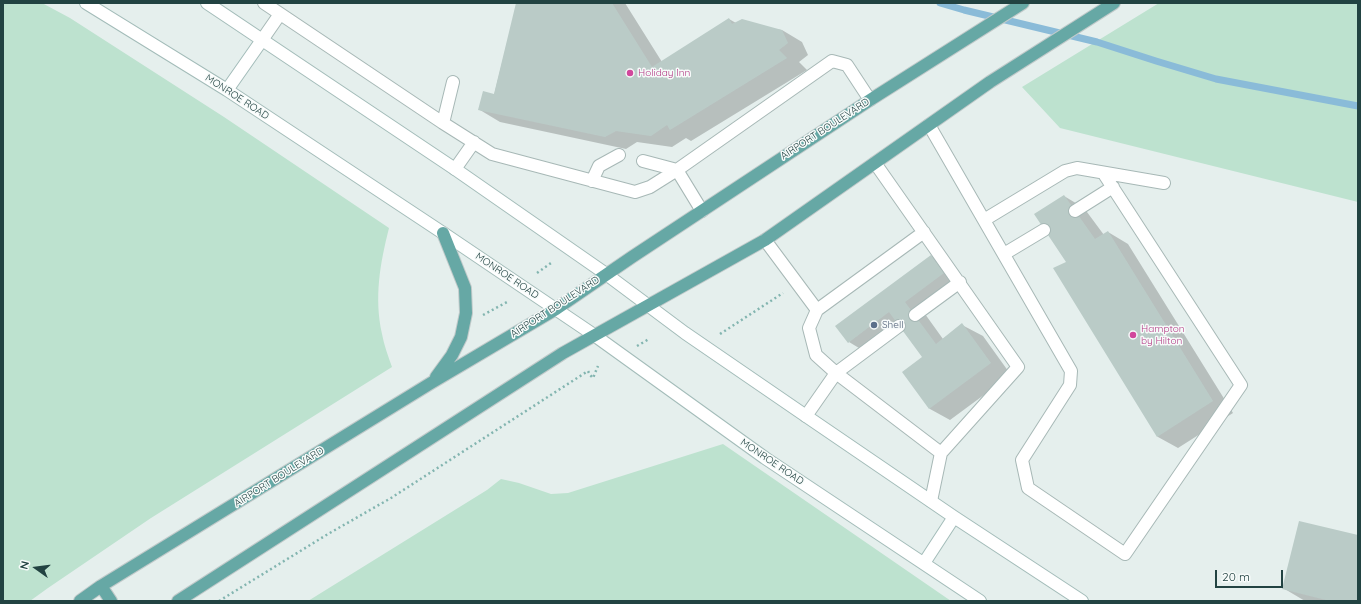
<!DOCTYPE html>
<html>
<head>
<meta charset="utf-8">
<style>
	body { margin:0 }
	#map { position:relative; width:1361px; height:604px; overflow:hidden; background:#e5efed; font-family:Quicksand,sans-serif }
	canvas { display:block }
	.frame { position:absolute; inset:0; border:4px solid #224342; pointer-events:none }
	.north { position:absolute; left:16px; top:548px; width:40px; height:40px; -webkit-text-stroke:3px #f7fbfa; paint-order:stroke; rotate:284deg; font-size:11px; font-weight:700; line-height:16px; text-align:center; color:#224342 }
	.north::after { content:''; display:block; margin:auto; width:14px; height:18px; background:#224342; clip-path:polygon(50% 0,100% 100%,50% 72%,0 100%) }
	.scale { position:absolute; left:1215px; top:570px; width:68px; height:18px; box-sizing:border-box; border:2px solid #224342; border-top:0; padding-left:5px; font-size:12px; line-height:14px; white-space:nowrap; color:#224342; -webkit-text-stroke:3px #f7fbfa; paint-order:stroke }
</style>
</head>
<body>
<div id="map">
<canvas width="1361" height="604"></canvas>
<div class="frame"></div>
<div class="north">N</div>
<div class="scale">20 m</div>
</div>
<script>
const ctx = document.querySelector('canvas').getContext('2d');
ctx.lineJoin = 'round';
function paint(path, color) { ctx.fillStyle = color; ctx.fill(path, 'evenodd'); }
function stroke(path, color, width, dash) { ctx.strokeStyle = color; ctx.lineWidth = width; ctx.lineCap = dash ? 'butt' : 'round'; ctx.setLineDash(dash || []); ctx.stroke(path); }
function drawText(font, color, halo, rows, align = 'center') {
  ctx.font = font + ' Quicksand,sans-serif'; ctx.lineWidth = 3; ctx.setLineDash([]); ctx.textBaseline = 'middle'; ctx.strokeStyle = halo; ctx.fillStyle = color; for (const [text, x, y, turn = 0] of rows) {
    ctx.save(); ctx.translate(x, y); ctx.rotate((+turn || 0) * Math.PI / 180); ctx.textAlign = isNaN(turn) ? turn : align; if (halo) ctx.strokeText(text, 0, 0); ctx.fillText(text, 0, 0); ctx.restore();
  }
}
const green = new Path2D(`
	M3,3h39l28,15 154,99 165,111c-9,36 -15,69 -7,106 2,11 6,22 10,33l-241,151 -103,70 -18,13h-27z
	M1159,3h199v199l-298,-74 -38,-41z
	M723,444l228,157h-643l179,-111 14,-11 18,4 32,11 17,-1z`);
const shadow = new Path2D(`
	M517,3h108l37,59 67,-43 7,4 46,7 20,12 6,13 -9,7 8,8 -116,71 -5,-3 -14,9 -35,-5 -11,7 -126,-27 -20,-12 14,-15z
	M1064,196l20,12 20,27 4,-3 20,12 105,169 -55,35 -20,-11 -103,-168 12,-7z
	M931,256l20,12 13,17 -39,29 18,25 19,-14 21,11 28,39 -61,45 -20,-11 -27,-37 20,-15 -21,-28 -33,25 -20,-12z
	M1358,537v64h-53l-22,-13z`);
const stream = new Path2D(`
	M940,3l24,7 133,32 59,19 60,18 142,27`);
const building = new Path2D(`
	M516,3h96l40,64 77,-49 3,6 10,-5 40,11 6,13 -9,7 8,8 -117,72 -3,-5 -16,11 -35,-5 -11,6 -127,-27 5,-19 11,3z
	M1064,195l31,44 13,-8 105,170 -56,36 -104,-169 13,-6 -32,-48z
	M931,255l13,18 -39,29 31,42 26,-21 29,40 -62,46 -27,-37 20,-15 -33,-45 -41,31 -13,-17z
	M1299,521l59,14v66h-28l-48,-12z`);
const path = new Path2D(`
	M537,273l14,-10
	M483,315l26,-14
	M720,334l63,-41
	M637,346l12,-7
	M219,601l109,-67 63,-36 197,-127 2,4 3,3 5,-12`);
const lane = new Path2D(`
	M264,3l179,120 49,31 143,38 15,-5 27,-17 155,-109 15,4 23,35
	M262,40l18,-26
	M443,123l10,-41
	M929,125l142,246 -1,14 -48,75 6,28 97,66 116,-169 -137,-211
	M643,161l34,9 25,41
	M875,163l143,204 -77,86
	M455,169l19,-27
	M592,181l7,-15 20,-11
	M1075,211l38,-24
	M984,220l81,-49 12,-3 87,15
	M924,232l-107,78 -8,18 7,27 20,18 105,80 -10,48
	M765,240l52,70
	M1004,254l40,-24
	M915,315l45,-33
	M806,416l30,-43 63,-47`);
const secondary = new Path2D(`
	M86,3l141,87 216,143 151,102 171,123 215,143
	M207,3l248,166 151,105 79,59 121,83 148,101 128,84
	M227,90l35,-50
	M924,563l30,-46`);
const primary = new Path2D(`
	M436,377l16,-22 9,-18 5,-24 -1,-25 -22,-55
	M101,586l10,15
	M80,601l21,-15 330,-203 125,-74 76,-52 238,-157 153,-97
	M178,601l385,-248 202,-113 225,-158 124,-79`);
const markers = [
	[630,73,4,"#d1479c"],
	[874,325,4,"#5c6f8a"],
	[1133,335,4,"#d1479c"]
];
const hotelNames = [
	["Holiday Inn",638,73],
	["Hampton",1141,329],
	["by Hilton",1141,341]
];
const streetNames = [
	["MONROE ROAD",237,97,33],
	["AIRPORT BOULEVARD",825,129,-33],
	["MONROE ROAD",507,276,34],
	["AIRPORT BOULEVARD",555,307,-33],
	["MONROE ROAD",772,462,34],
	["AIRPORT BOULEVARD",279,477,-32]
];
const serviceNames = [
	["Shell",882,325]
];
paint(green, '#bde2cf');
paint(shadow, '#0003');
stroke(stream, '#8abbd8', 7);
paint(building, '#bacbc7');
stroke(lane, '#a7b8b6', 14);
stroke(secondary, '#a3bcb9', 14);
stroke(primary, '#c1caca', 14);
stroke(path, '#83b5b0', 2.5, [2, 3]);
stroke(lane, '#fff', 12);
stroke(secondary, '#fff', 12);
stroke(primary, '#66a8a5', 12);
for (const [x, y, r, color] of markers) { const dot = new Path2D(); dot.arc(x, y, r, 0, 2 * Math.PI); ctx.fillStyle = color; ctx.fill(dot); stroke(dot, '#f7fbfa', 1.5); }
drawText('10px', '#b23c85', '#f7fbfa', hotelNames, 'left');
drawText('10px', '#224342', '#f7fbfa', streetNames);
drawText('10px', '#4e5e75', '#f7fbfa', serviceNames, 'left');
</script>
</body>
</html>
